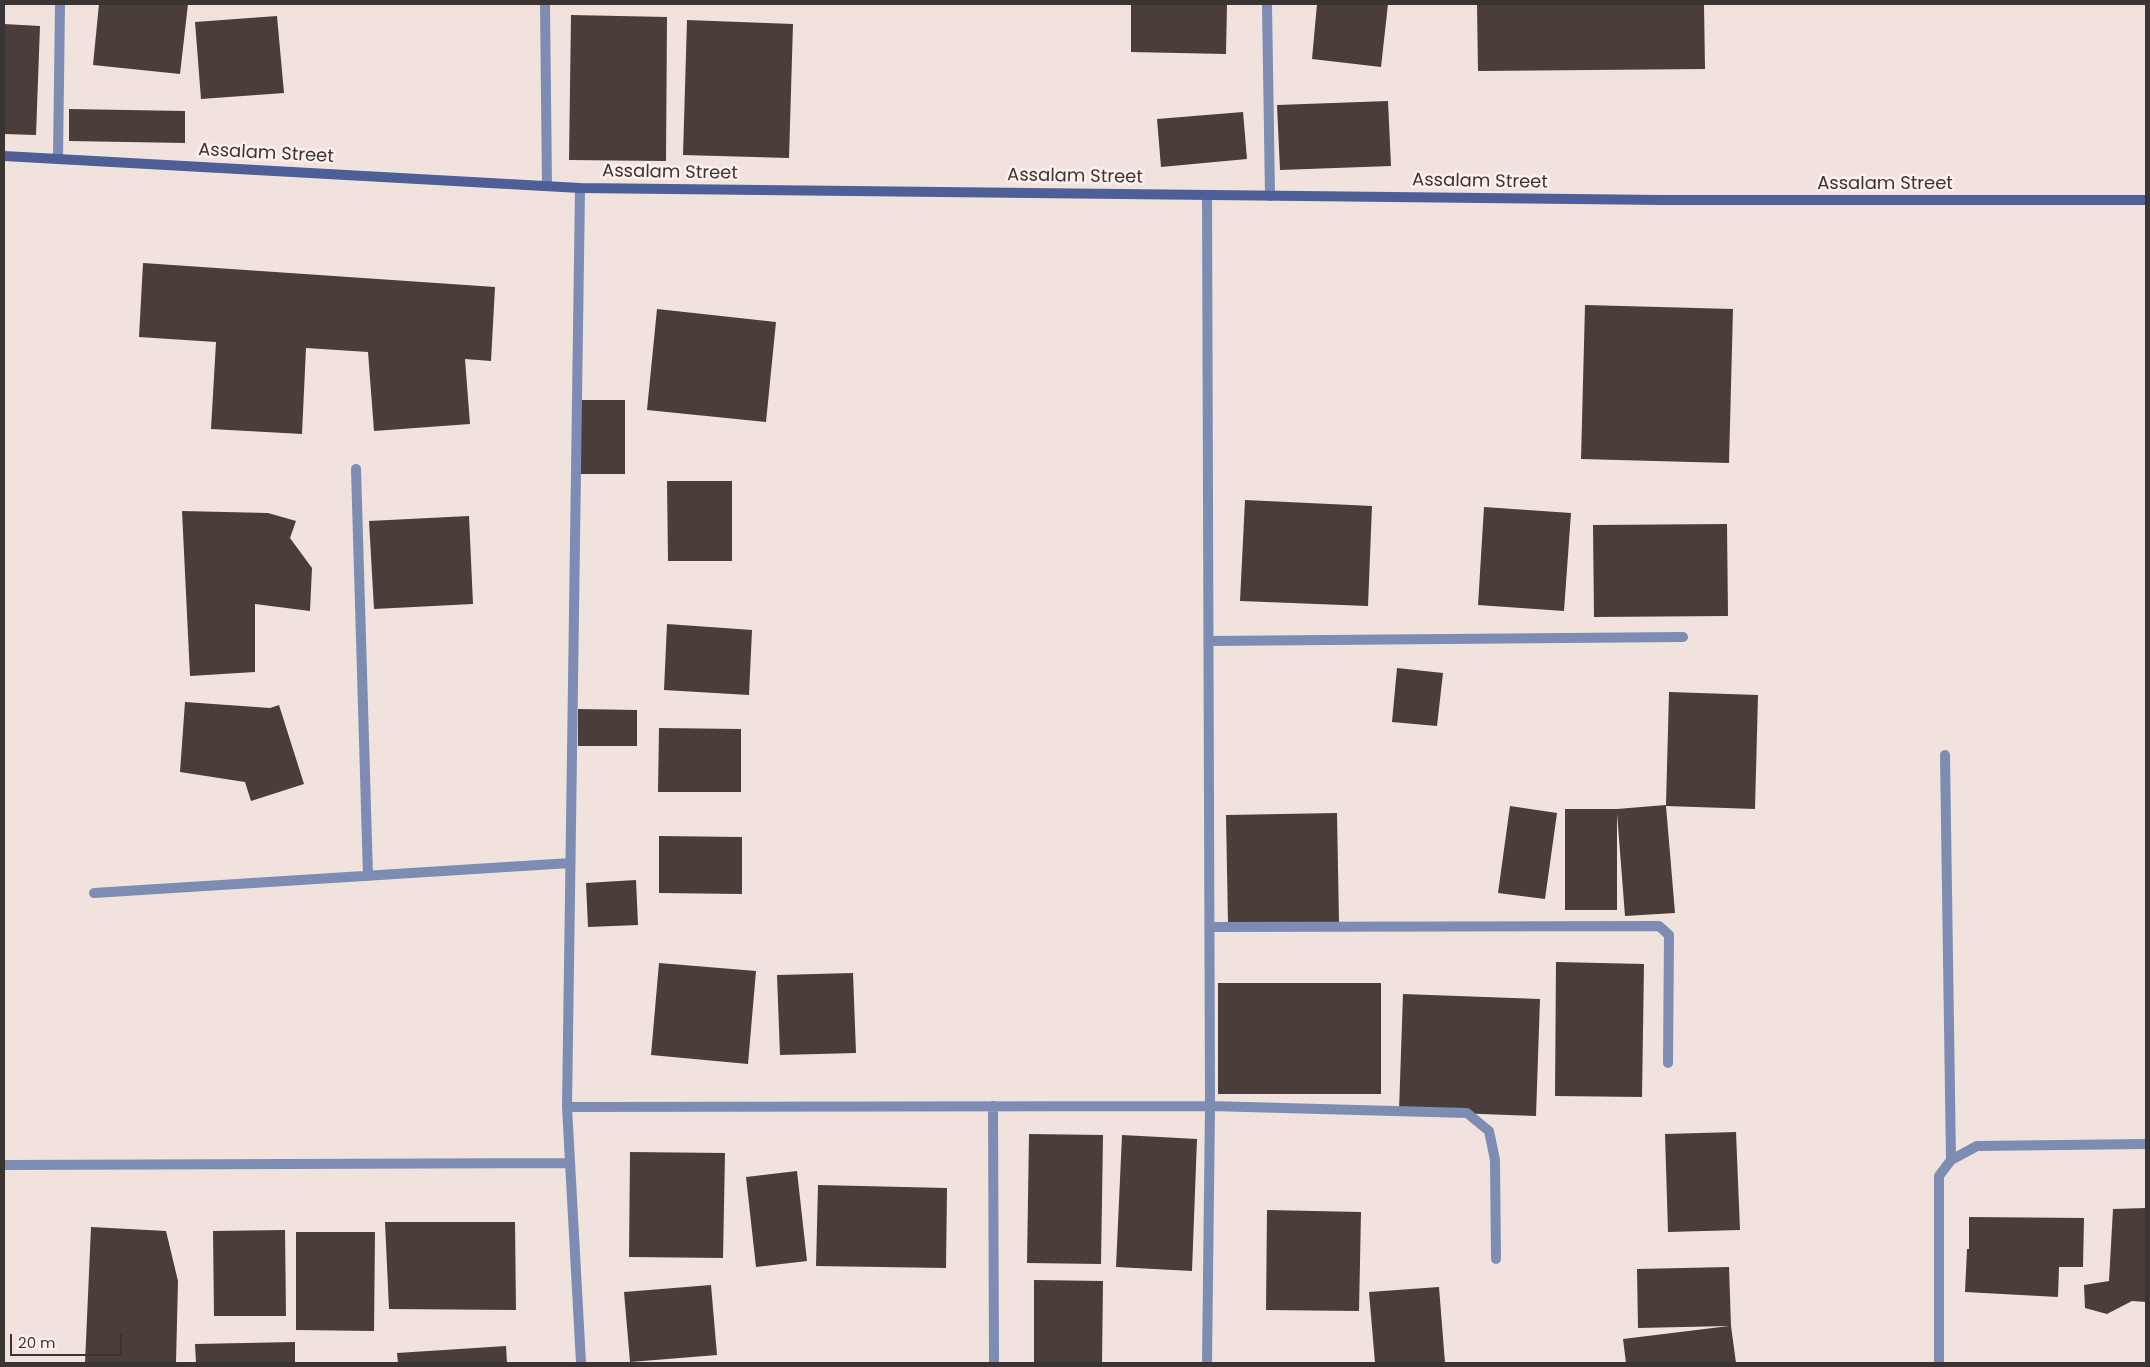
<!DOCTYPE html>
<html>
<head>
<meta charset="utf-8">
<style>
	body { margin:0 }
	#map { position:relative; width:2150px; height:1367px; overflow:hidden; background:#f1e2dd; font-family:Poppins,sans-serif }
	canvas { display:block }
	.frame { position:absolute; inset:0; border:5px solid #3a3432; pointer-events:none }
	.scale { position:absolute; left:10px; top:1334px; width:112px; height:22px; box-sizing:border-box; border:2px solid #3a3432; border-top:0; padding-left:6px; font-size:15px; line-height:18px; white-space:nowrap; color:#3a3432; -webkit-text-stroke:4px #fef0ea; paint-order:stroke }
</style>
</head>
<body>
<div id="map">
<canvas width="2150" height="1367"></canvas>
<div class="frame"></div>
<div class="scale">20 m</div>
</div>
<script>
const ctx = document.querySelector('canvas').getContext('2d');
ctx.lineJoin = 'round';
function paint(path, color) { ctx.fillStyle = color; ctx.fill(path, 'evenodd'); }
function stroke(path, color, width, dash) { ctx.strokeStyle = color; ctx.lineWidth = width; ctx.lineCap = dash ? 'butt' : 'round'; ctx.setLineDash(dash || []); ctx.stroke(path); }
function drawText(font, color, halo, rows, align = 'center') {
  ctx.font = font + ' Poppins,sans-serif'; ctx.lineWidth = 5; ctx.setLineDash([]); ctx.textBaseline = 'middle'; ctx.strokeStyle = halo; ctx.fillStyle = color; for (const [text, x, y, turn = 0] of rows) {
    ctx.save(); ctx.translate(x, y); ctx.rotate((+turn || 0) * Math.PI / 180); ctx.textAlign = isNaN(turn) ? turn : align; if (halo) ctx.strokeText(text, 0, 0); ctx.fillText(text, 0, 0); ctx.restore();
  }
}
const building = new Path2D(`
	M99,4h89l-8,70 -87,-9z
	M1131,4h96l-1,50 -95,-2z
	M1317,4h71l-7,63 -69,-8z
	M1477,4h227l1,65 -227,2z
	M571,15l96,2 -1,144 -97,-1z
	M277,16l7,77 -83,6 -6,-77z
	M687,20l106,4 -4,134 -106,-3z
	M4,24l36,2 -4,109 -32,-1z
	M1388,101l3,65 -111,4 -3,-65z
	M69,109l116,2v32l-116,-2z
	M1243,112l4,47 -86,8 -4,-48z
	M143,263l352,24 -4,74 -26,-2 5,65 -96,7 -6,-79 -62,-4 -4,86 -91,-5 5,-87 -77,-5z
	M1585,305l148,4 -4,154 -148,-4z
	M657,309l119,13 -10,100 -119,-12z
	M579,400h46v74h-46z
	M667,481h65v80h-64z
	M1245,500l127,6 -4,100 -128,-5z
	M1484,507l87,6 -7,98 -86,-6z
	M182,511l86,2 28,8 -6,17 22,30 -2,43 -55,-7v68l-65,4z
	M469,516l4,88 -99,5 -5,-88z
	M1727,524l1,92 -134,1 -1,-92z
	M667,624l85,6 -3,65 -85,-5z
	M1397,668l46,5 -6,53 -45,-4z
	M1669,692l89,3 -3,114 -89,-3 9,107 -50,3 -8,-103v97h-52v-101h52l49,-4z
	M185,702l85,6 9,-3 25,79 -53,17 -6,-19 -65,-10z
	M578,709l59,1v36h-59z
	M659,728l82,1v63h-83z
	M1510,806l47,7 -12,86 -47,-6z
	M1337,813l2,109 -111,2 -2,-109z
	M659,836l83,1v57l-83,-1z
	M636,880l2,45 -50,2 -2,-44z
	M1556,962l88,2 -2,133 -87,-1z
	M659,963l97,8 -8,93 -97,-9z
	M853,973l3,80 -76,2 -3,-80z
	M1218,983h163v111h-163z
	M1403,994l137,5 -4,117 -137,-5z
	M1736,1132l4,98 -72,2 -3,-98z
	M1029,1134l74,1 -2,129 -74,-1z
	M1122,1135l75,4 -5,132 -76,-4z
	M630,1152l95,1 -2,105 -94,-1z
	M797,1171l10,90 -51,6 -10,-90z
	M818,1185l129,3 -1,80 -130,-2z
	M2146,1208v94l-14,-1 -25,13 -22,-6 -1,-23 25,-4 4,-72z
	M1267,1210l94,2 -2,99 -93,-1z
	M1969,1217l115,1 -1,49h-24l-1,30 -93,-5 2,-43h2z
	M385,1222h130l1,88 -127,-1z
	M91,1227l75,4 12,50 -2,82h-91z
	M285,1230l1,86h-72l-1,-85z
	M296,1232h79l-1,99 -78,-1z
	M1729,1267l2,59 5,37h-110l-3,-24 106,-13 -91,2 -1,-59z
	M1034,1280l69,1 -1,82h-68z
	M711,1285l6,70 -87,7 -6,-70z
	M1439,1287l6,76h-70l-6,-71z
	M295,1342v21h-99l-1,-19z
	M506,1346l1,17h-109l-1,-10z`);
const minor = new Path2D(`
	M545,4l2,182
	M1267,4l3,192
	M58,158l2,-154
	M580,188l-13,919 14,256
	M1207,195l3,911 -3,257
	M356,469l12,407
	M1209,641l474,-4
	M1945,755l6,405
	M94,893l476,-30
	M1210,927l449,-1 10,9 -1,128
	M993,1106l1,257
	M567,1107l643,-1 257,7 22,18 6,29 1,99
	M4,1165l566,-2
	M1939,1363v-187l12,-16 26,-14 169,-2`);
const secondary = new Path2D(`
	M4,156l576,32 1082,12h484`);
const streetNames = [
	["Assalam Street",266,154,3],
	["Assalam Street",670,173,1],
	["Assalam Street",1075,177,1],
	["Assalam Street",1480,182,1],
	["Assalam Street",1885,184]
];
paint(building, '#4a3e3a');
stroke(minor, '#7d8cb2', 10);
stroke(secondary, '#4d5f96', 10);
drawText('18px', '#3a3432', '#fef0ea', streetNames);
</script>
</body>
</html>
